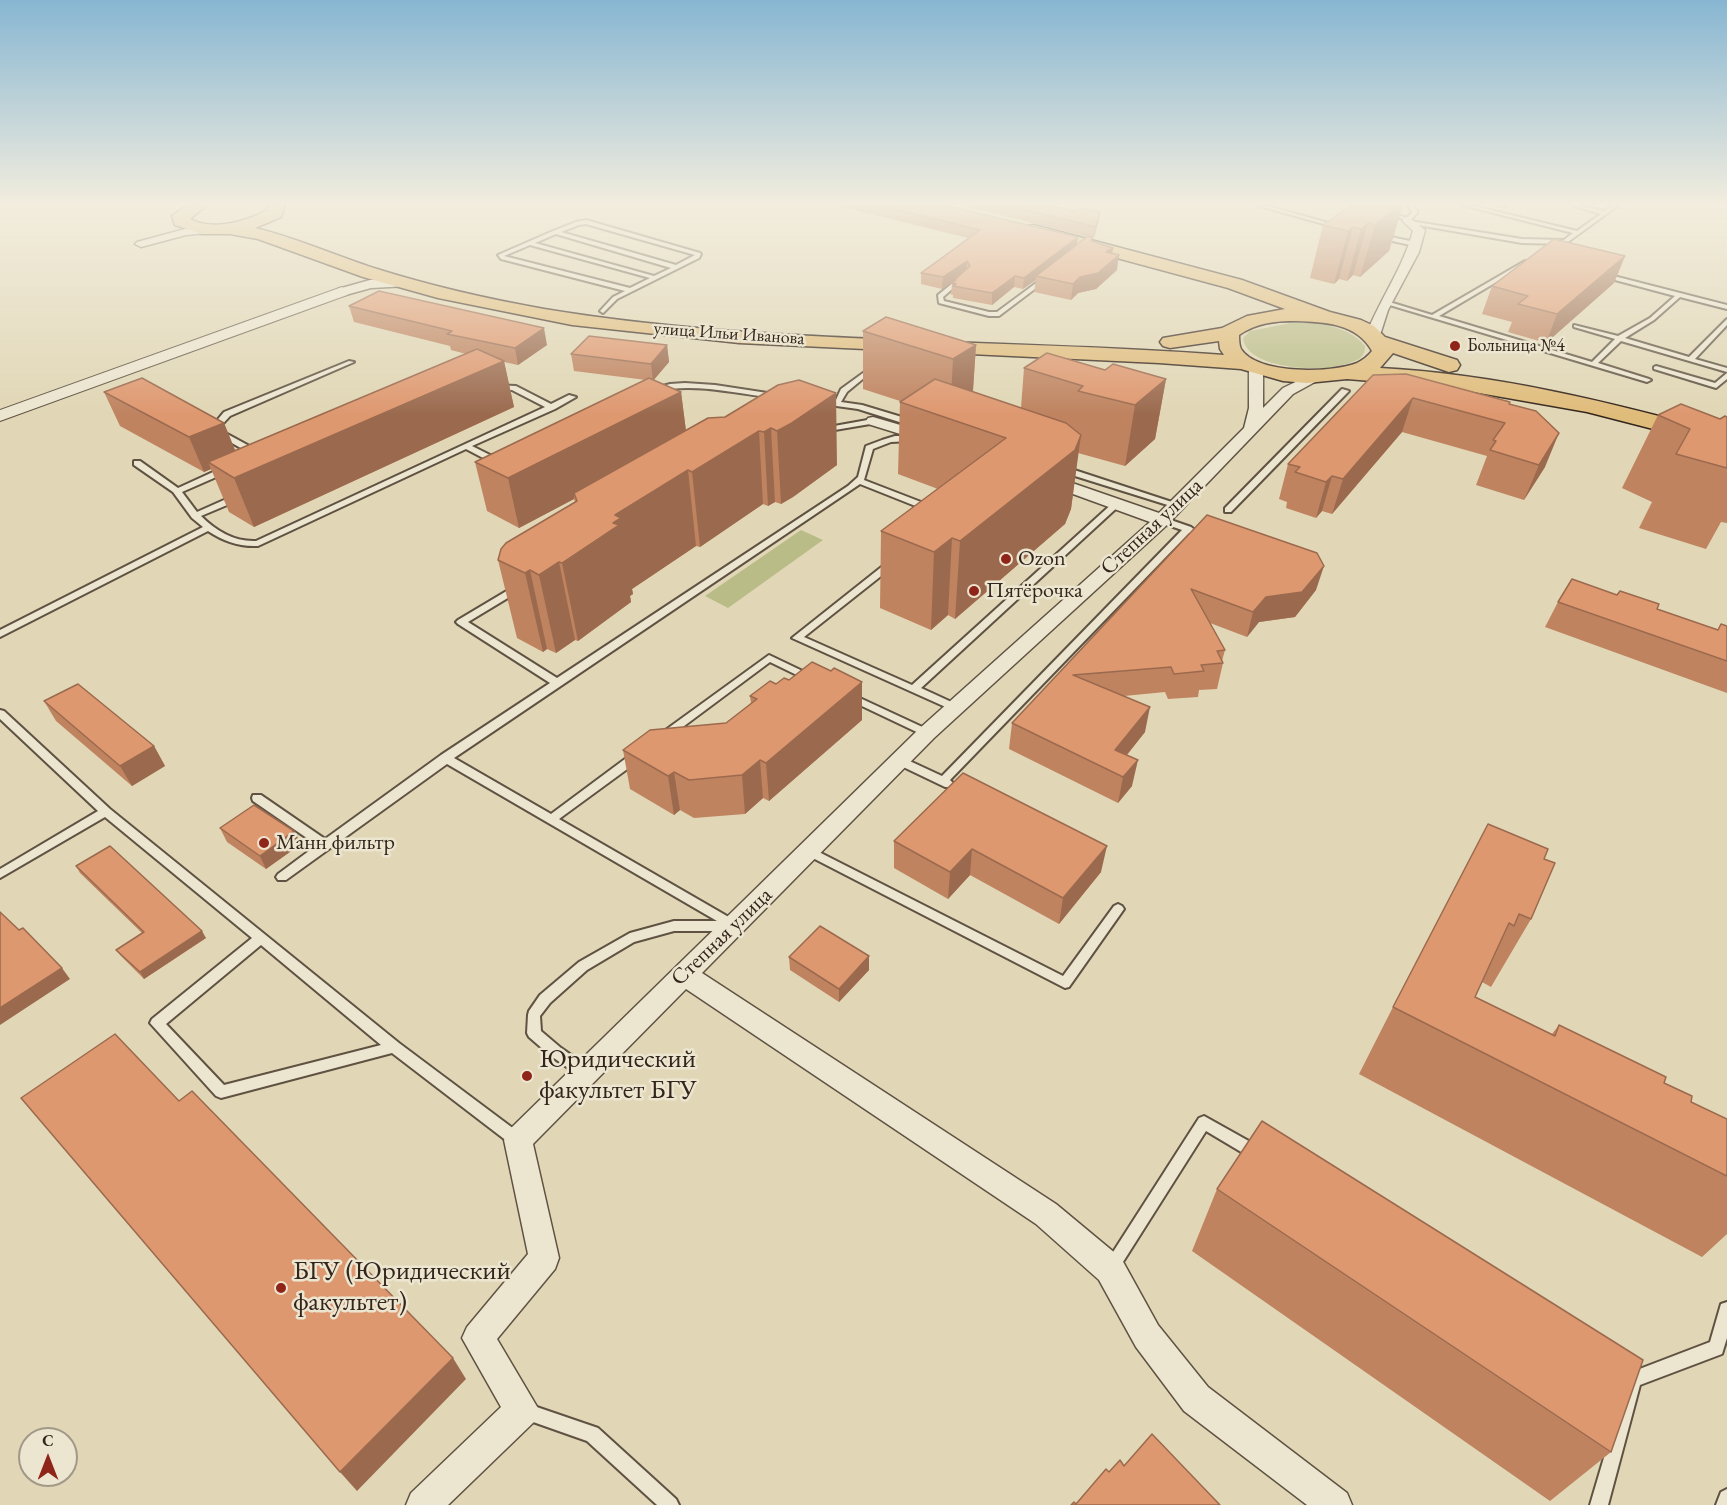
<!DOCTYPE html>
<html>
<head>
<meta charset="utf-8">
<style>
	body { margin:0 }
	#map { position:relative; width:1727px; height:1505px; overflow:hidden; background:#e1d7b6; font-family:"EB Garamond",serif }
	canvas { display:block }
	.north { position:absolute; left:18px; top:1427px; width:60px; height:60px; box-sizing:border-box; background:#ece5d0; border:2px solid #a29888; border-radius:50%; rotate:0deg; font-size:16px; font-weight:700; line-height:24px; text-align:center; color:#34251c }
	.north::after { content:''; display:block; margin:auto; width:21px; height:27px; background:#8f2418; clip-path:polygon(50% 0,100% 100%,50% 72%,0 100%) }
</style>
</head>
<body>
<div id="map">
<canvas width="1727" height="1505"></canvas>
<div class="north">С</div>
</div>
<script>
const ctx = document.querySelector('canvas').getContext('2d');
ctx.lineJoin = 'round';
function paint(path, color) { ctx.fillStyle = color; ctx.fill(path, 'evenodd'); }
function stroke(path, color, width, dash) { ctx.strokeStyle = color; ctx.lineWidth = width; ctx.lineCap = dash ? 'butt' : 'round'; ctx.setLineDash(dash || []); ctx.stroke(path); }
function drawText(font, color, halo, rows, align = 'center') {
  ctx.font = font + ' "EB Garamond",serif'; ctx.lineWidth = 5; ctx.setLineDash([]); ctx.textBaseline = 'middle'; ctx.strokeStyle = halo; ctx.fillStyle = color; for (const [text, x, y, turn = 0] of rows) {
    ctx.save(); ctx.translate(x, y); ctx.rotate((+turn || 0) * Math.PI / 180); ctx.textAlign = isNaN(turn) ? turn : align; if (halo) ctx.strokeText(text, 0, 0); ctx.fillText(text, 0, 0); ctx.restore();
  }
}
const green = new Path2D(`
	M1296,322c24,1 53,4 69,24 0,5 -1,9 -5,12 -22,17 -114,14 -117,-20l7,-7z
	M801,530l22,10 -95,68 -23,-12z`);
const service = new Path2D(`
	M1256,205h8l79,22 -5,1z
	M1357,205h8l42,13 5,-6 -4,-7h5l5,7 -8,9 112,18 42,1 9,-7 -111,-28h8l107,26 24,-17 -30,-9h7l26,6 9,-6h6l-54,39 -43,-1 -110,-19 -2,-3z
	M586,220l114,33 1,1 -2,4 -82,41 -14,14 -3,-2 13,-14 12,-6 -124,-32 -3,-4 55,-24 23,-9zM586,224l109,31 -19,10 -115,-33 18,-7zM556,234l115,34 -17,8 -119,-33zM530,245l120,33 -20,10 -126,-32z
	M1381,235l34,7 3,2 -3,2 -36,-8 -1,-1z
	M1525,261l5,1 -91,54 153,46 23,-23 -41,-12v-2l44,11 32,-18 25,-22 -75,-20 -1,-1 3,-2 125,32v4l-47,-12 -26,23 -29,18 64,19 38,-38v6l-32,34 32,9v4l-106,-31 -23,22 51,16 2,1 -4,2 -264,-79 3,-2 46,14z
	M960,277l5,1 -22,19 1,4 45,11h8l46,-34 5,1 -49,37h-10l-50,-13 -1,-8z
	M349,361l5,1 -124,54 -12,13 35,19 1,10h-6l-2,-7 -37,-21 15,-18z
	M874,365l3,2 -1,1 -29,24 -6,10 21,3 53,16v4h-6l-51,-16 -36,-5 -4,-2 4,-2 13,2 6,-13z
	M1656,366l59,17 12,-10v6l-11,9 -62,-19v-2z
	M685,383l30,2 59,9 4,2 -4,2c-40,-5 -78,-15 -118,-7l-4,-2 18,-5z
	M493,385l23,1 35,18 18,-9 7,2 -21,12 -83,37 18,9 12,1v4l-17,-1 -19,-10 -208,97c-19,1 -35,-5 -50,-15l-208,106v-7l203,-103 -11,-9 -19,-26 -39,-27v-4h6l38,27 46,-21h6v4l-48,21 15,20 36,-16h6v4l-38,16c15,15 34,26 55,25l289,-134 -33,-17 -19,-1z
	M1342,389l7,2 -118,121h-6v-4z
	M873,419l4,2 -1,2 -53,9 -4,-2 4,-2z
	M895,436h11l10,3 -4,2 -21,1 -18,7 -9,31 70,27v4h-6l-68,-27 -406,274 97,56 82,-61h8l1,3 -1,3 -82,60 180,104 2,3 -2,3 -4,2h-61l-40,11 -47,28 -37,33 -10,13 1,15 20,17 30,21 2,4 -2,4 -5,2 -5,-2 -30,-21 -22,-19 -2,-4 1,-18 1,-4 11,-16 39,-33 51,-29 44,-12h43l-270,-157 -161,116h-8l-2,-3 2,-3 39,-29 -64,-44 -1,-3 1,-3h8l64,44 116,-84 109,-72 -92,-59 -2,-2 2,-2 57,-34h6l1,2 -1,2 -53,32 89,56 291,-192 10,-9 8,-31 16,-6z
	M1059,467h6l116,38 -4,2h-3l-115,-36z
	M1114,502h3l4,2 -200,184 37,17 1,2 -1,2h-8l-158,-71 97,-77h6v4l-91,72 108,48z
	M1162,517l29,10 5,4 -1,2h-6l-239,247 4,4 -1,3h-8l-48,-23 -1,-3 5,-4 41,19 240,-246 -23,-8v-4z
	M769,655l44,21 2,2 -2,2h-6l-37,-18 -102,76h-8l-1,-2 1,-2z
	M849,693l82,38 1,2 -5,3 -4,-1 -78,-37 -1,-2 1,-2z
	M0,710l4,1 106,98 289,234 123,92 2,5 -2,5 -5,1 -5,-1 -120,-92 -171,45 -5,-2 -66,-73 2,-4 100,-81 -147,-121 -105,61v-9l98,-58 -98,-92zM261,945l120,100 -157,40 -58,-61z
	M809,847l254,129 51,-70 4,-2 4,2 2,3 -55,78 -4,1 -260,-134 -2,-3 2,-3z
	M1204,1116l59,33 2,5 -2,5 -5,2 -5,-2 -47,-28 -90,142 -5,3 -5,-3 -3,-5 3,-5 93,-145z
	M1727,1302v36l-5,16 -82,31 -32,120h-18l39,-132 81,-31 11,-38z
	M525,1403l73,25 78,71 3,6h-22l-70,-64 -68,-24 -2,-6 2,-6z
	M1727,1489v16h-11l5,-13z`);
const minor = new Path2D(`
	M1408,217l17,13 -6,22 -31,58 -8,25 -7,4 -5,-1 -2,-3c14,-36 37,-67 47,-104l-11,-11z
	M223,226l4,1v4l-41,4 -45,12 -6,-3 2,-2 48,-13z
	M404,279l4,1v6l-37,2 -29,8 -6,-4 2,-3 32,-9z
	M1256,365l7,4v39l20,-20 29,-14 5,-1 7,4 -31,17 -125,130 -234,214 -232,235 354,231 65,54 37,67 50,62 139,106 5,12h-45l-123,-94 -48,-64 -37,-67 -63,-56 -350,-235 -153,155 26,114 -4,11 -58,70 42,71 -5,12 -86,83h-42l5,-12 90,-86 -39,-69 5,-11 61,-73 -24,-114 4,-9 412,-403 230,-206 -110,-40 -2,-3 2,-3h12l107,37 85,-85 5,-20v-39z
	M873,417l58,17 3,3 -8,5 -58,-18 -2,-3 2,-3z`);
const tertiary = new Path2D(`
	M342,287l8,5 -3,3 -347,126v-11z`);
const primary = new Path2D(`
	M188,205h19l-17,14c23,12 55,3 77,-9l2,-5h16l-4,12 -26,11c42,10 81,28 122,41 54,17 111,30 167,40 224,37 454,29 680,46l-4,-6 -1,-8 -49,7 -7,-2 -3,-4 3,-4 59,-10 25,-12 38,-7 -57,-21 -200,-54 -3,-4 3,-4 6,-1 208,55 88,32 31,8 13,6 11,11 72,23 3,5 -3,5 -8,2 -56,-19 -13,15c118,6 233,35 347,66v14l-140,-36 -142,-25 -98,-8 -40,4 -24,-2 -42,-12 -82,-6 -420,-20 -167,-18 -134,-27 -75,-21 -105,-38 -28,-5h-28l-27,-9 -3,-9zM1296,321c28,1 61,2 76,30 -4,5 -9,9 -15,12 -24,10 -100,12 -116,-14 -2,-4 -2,-10 -2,-14 17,-12 36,-14 57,-14z`);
const wall = new Path2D(`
	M834,205h110l133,40 11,-8 -127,-32h85l52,18 -4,15h-2v3l21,7 -1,5 5,17 -21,19 -18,4 -7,7 -37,-8 2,-12 -13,9 -9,-2 -22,18 -39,-7v-3h-2l1,-12 2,-2 -12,8 -21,-5v-11l47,-35z
	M1351,205h52l-14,46 -29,26 -7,-2 -6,6 -8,-2 -5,5 -24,-6 13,-53z
	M1489,205h22l-6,4z
	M1625,256l-11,27 -68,60 -38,-11 4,-10 -30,-8 10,-28z
	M349,306l198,39 -29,20 -14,-3 10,45 -260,120 -25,-15 -18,-43 -7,3 -84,-46 -16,-34 120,31 11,28 231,-97 -15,-4 -1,-4 -96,-24z
	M863,331l113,14 -3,47 48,16 3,-40 81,2 61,9 -11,60 -30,27 -47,-13 -7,56 -6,15 -110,95 -7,-4 -17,15 -51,-22 1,-77 57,-42 -40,-15 2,-73 -37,-12z
	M667,345l2,17 -16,18 28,12 5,39 39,-14 53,-32 59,80 -44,32 -12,7 -6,-2 -7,4 -5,-2 -63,43 -4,-1 -64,43 1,5 -3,2 1,6 -53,39 -3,-1 -19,13 -9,-4 -4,3 -26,-14 -19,-78 77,-58 -1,-3 -55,29 -32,-17 -12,-49 171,-82 -72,-9 -3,-17z
	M1373,375l136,29 36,63 -21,33 -48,-15 11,-29 -85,-24 -70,82 -10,-3 -6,7 -30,-10 1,-6 -8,-3 9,-35z
	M1658,415l62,4 7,-2v106l-6,-1 -15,27 -67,-21 13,-26 -30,-14z
	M1207,515l109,75 -21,27 -36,5 -12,15 -37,-14 15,27 -3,11 1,2 -6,26 -18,1 -1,7 -30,2 -3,-7 -41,4 21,36 -18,23 5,31 -14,17 -109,-54 3,-26z
	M1558,602l99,7 61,21 3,-6 6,2v67l-182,-66z
	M750,696l112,24 -93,81 -6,-3 -18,16 -51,4 -14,-8 -6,5 -44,-26 -7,-39 103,-27 25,-20z
	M44,701l110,45 11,20 -33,20 -76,-65z
	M963,773l138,99 -42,52 -89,-49 -22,24 -54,-31v-27z
	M220,828l74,3 7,13 -35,25 -39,-27z
	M1544,859l-13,60 -40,68 -9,-5 -7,15 77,37 7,-9 105,58 27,19 36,17v115l-25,23 -343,-183 34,-67z
	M76,866l130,72 -62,41 -23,-23 -5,-6 26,-17 -62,-60z
	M869,956v14l-30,32 -49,-32 -1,-13z
	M1217,1189l394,263 -61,49 -358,-250z`);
const shadedWall = new Path2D(`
	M1399,205h4l-14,46 -29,26 15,-52z
	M1100,212l-2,11 -4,15 2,-11z
	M1368,223l-15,52 -6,6 14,-52z
	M1353,227l-14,52 -5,5 14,-53z
	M1078,237l-2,12 -40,27v4l-13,9 1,-11z
	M1113,248l-2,14 8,-7 -2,15 -21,19 -18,4 -7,7 2,-16 33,-32z
	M1625,256l-11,27 -68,60 11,-29z
	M967,261l-1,11 -24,17 1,-12z
	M1015,276l-1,11 -22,18v-12z
	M544,328l3,17 -29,20 -3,-17z
	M667,345l2,17 -16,19 -2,-17z
	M976,345l-4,58 -22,15 3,-59z
	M504,361l10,46 -260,120 -20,-49z
	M1166,379l-11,60 -30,27 10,-61z
	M681,392l6,47 -113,54v6l-55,29 -11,-50z
	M836,393l1,72 -44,32 -12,7 -4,-73z
	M1413,398l-11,34 -70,82 11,-35z
	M224,423l14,34 -30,5 3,7 -7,3 -15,-35z
	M771,428l4,74 -7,4 -4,-74z
	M759,431l4,73 -63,43 -8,-75z
	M1559,433l-14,34 -21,33 15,-35z
	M1081,435l-10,74 -6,15 -110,95 5,-78z
	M688,470l8,76 -64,43 1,5 -3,2 1,6 -53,39 -16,-78 51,-40 2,-8z
	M1332,476l-10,35 -6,7 10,-36z
	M952,538l-4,77 -17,15 3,-78z
	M559,562l16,78 -19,13 -17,-78z
	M1324,566l-8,24 -21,27 -36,5 -12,15 6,-25 13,-15z
	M530,570l17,79 -4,3 -18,-79z
	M862,682v38l-93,81 -3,-38z
	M1150,707l-5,25 -32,40 2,-22z
	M154,746l11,20 -33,20 -12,-20z
	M760,760l3,38 -18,16 -3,-39z
	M1138,760l-6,26 -14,17 5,-26z
	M674,772l6,38 -6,5 -6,-39z
	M294,831l7,13 -35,25 -6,-13z
	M1107,846l-6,26 -42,52 4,-26z
	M972,849l-2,26 -22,24 2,-27z
	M202,931l4,7 -62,41 -4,-7z
	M869,956v14l-30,32v-13z
	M62,968l8,11 -70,46v-17z
	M453,1358l13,21 -109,112 -17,-19z`);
const building = new Path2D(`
	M877,205h67l134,32 -54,41 -9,-2 -23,17 -39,-7 3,-2 -4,-1 4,-3h-2l16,-14 -3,-5 -24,16 -22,-4 59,-43z
	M1005,205h41l29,6 6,-3 19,4 -4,15z
	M1351,205h48l-24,20 -7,-2 -7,6 -8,-2 -5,4 -25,-6z
	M1088,236l4,1 -1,4 22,7 -7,4 13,3 -21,18 -18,4 -7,7 -37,-8z
	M1554,239l71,17 -68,58 -39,-10 10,-8 -36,-10z
	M379,291l165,37 -29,20 -68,-14 5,-3 -103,-25z
	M886,317l90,28 -23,14 -90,-28z
	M589,336l78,9 -16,19 -80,-10z
	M477,349l27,12 -270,117 -26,-16z
	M1047,353l58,17 8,-6 53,15 -31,26 -57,-14 5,-5 -59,-18z
	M1406,374l104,28 -1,2 27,7 23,22 -20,32 -49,-15 6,-9 -3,-1 12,-17 -92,-25 -70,81 -11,-3 -6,6 -31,-10 5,-5 -12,-3 85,-89z
	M142,378l82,45 -35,14 -85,-45z
	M649,378l32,14 -173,86 -33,-16z
	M935,379l131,44 15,12 -6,15 -115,91 -8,-3 -18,14 -53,-21 125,-93 -106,-36z
	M799,380l37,13 -46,31 -13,7 -6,-3 -7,4 -5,-1 -67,41 -4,-2 -73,45 6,3 -8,5 6,2 -57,38 -3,-1 -20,13 -9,-5 -5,3 -27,-13 3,-11 5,-6 71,-42 -3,-8 134,-75 17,-1 53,-32z
	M1681,404l39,15 5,-3 2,1v51l-51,-14 14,-25 -32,-14z
	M1207,515l110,38 7,13 -22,26 -36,5 -13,15 -62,-23 34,61 -8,1 6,12 -22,2 3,6 -30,3 -3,-7 -98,8 77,32 -35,43 23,10 -15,17 -111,-54z
	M1572,579l45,16 3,-4 39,13 -2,5 61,21 3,-6 6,2v35l-169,-59z
	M812,662l19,9 3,-3 28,14 -96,81 -6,-3 -18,15 -53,5 -15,-8 -6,4 -45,-26 27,-20 76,-7 31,-24 -7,-3 20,-15 6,3 8,-6 5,2z
	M78,684l76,62 -34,20 -76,-65z
	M963,773l144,73 -44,52 -91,-49 -22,23 -56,-31z
	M254,805l40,26 -34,25 -40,-28z
	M1488,824l60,25 -4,10 11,4 -24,56 -12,-5 -5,12 -5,-3 -34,74 80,39 4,-11 107,52 -2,6 28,13 -1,6 36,17v57l-334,-169z
	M110,846l92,85 -62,41 -24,-22 28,-18 -68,-66z
	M0,912l19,18 4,-2 39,40 -62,40z
	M820,926l49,30 -30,33 -50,-32z
	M115,1034l64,67 13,-10 261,267 -113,114 -319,-374z
	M1262,1121l381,239 -32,92 -394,-263z
	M1152,1434l68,71h-149l3,-3 2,2 30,-35 3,3 11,-12 4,6z`);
const markers = [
	[1455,346,6,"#8f2418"],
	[1006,559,6,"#8f2418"],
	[974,591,6,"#8f2418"],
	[264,843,6,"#8f2418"],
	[527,1076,6,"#8f2418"],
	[281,1288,6,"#8f2418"]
];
const farStreetnames = [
	["улица Ильи Иванова",729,334,4]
];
const farPoinames = [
	["Больница №4",1467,346]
];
const streetNames = [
	["Степная улица",1152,527,-43],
	["Степная улица",722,937,-44]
];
const poiNames = [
	["Ozon",1018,559],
	["Пятёрочка",986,591],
	["Манн фильтр",276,843]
];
const nearPoinames = [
	["Юридический",539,1060],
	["факультет БГУ",539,1091],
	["БГУ (Юридический",293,1272],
	["факультет)",293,1303]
];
paint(green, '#babc88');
stroke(service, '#5f5242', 4);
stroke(minor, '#5f5242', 3);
stroke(tertiary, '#5f5242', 2);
stroke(primary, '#34251c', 3);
paint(service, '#ece5d0');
paint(minor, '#ece5d0');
paint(tertiary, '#ece5d0');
paint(primary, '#e0bc7b');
paint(wall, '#bf8360');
paint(shadedWall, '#9b6a4e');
paint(building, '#de9870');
stroke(building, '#9b6a4e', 1.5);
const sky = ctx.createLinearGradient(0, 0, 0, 415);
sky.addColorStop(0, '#87b6d2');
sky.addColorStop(0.49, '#f2edde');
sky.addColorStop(1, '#f2edde00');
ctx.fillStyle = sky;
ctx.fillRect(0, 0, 1727, 415);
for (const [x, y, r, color] of markers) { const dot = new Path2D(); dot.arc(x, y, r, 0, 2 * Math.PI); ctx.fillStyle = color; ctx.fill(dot); stroke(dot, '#ece5d0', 2); }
drawText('18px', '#34251c', '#ece5d0', farStreetnames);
drawText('18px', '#34251c', '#ece5d0', farPoinames, 'left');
drawText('22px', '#34251c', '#ece5d0', streetNames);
drawText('22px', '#34251c', '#ece5d0', poiNames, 'left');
drawText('27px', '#34251c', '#ece5d0', nearPoinames, 'left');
</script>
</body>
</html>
